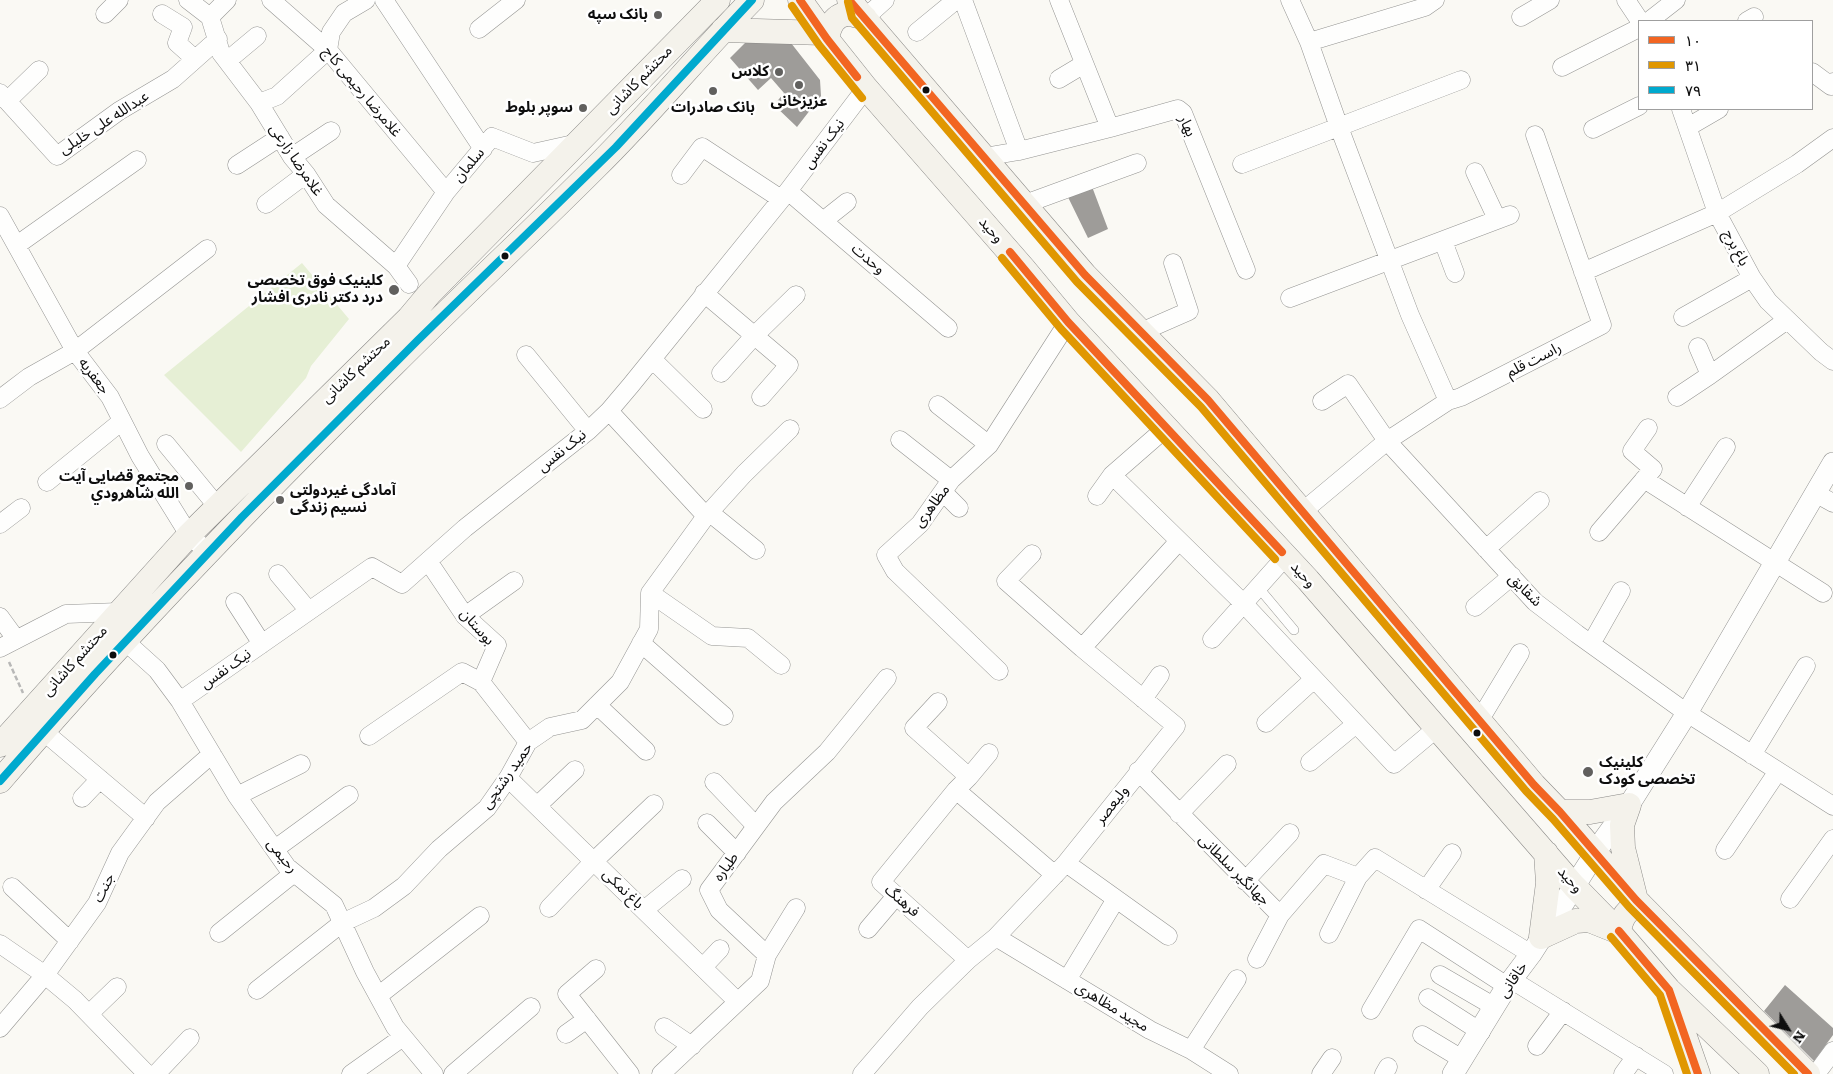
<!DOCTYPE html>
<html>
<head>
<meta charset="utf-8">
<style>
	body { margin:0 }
	#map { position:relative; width:1833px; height:1074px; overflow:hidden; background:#faf9f4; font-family:Literata,serif }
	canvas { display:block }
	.legend { position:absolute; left:1638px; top:20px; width:175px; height:90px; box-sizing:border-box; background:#fff; border:1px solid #9f9f9f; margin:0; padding:6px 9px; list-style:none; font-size:15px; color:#0e0e0e }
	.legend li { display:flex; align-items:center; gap:10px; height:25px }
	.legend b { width:25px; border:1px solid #9f9f9f }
	.north { position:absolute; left:1763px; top:1004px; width:50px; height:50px; -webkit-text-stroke:4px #fff; paint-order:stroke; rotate:126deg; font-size:14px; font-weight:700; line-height:20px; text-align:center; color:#0e0e0e }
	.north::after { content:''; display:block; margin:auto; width:18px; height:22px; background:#0e0e0e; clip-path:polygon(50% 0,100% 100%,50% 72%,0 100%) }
</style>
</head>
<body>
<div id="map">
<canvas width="1833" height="1074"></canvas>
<ul class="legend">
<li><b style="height:6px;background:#f26522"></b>۱۰</li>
<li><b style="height:6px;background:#e09701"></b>۳۱</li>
<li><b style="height:6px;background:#00a9ce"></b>۷۹</li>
</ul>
<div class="north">N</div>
</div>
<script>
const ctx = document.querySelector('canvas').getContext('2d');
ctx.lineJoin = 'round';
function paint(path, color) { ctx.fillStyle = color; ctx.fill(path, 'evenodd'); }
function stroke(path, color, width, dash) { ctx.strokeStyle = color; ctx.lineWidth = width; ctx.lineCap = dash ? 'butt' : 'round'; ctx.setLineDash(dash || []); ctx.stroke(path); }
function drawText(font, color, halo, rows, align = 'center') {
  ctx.font = font + ' Literata,"Noto Sans Arabic",serif'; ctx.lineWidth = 5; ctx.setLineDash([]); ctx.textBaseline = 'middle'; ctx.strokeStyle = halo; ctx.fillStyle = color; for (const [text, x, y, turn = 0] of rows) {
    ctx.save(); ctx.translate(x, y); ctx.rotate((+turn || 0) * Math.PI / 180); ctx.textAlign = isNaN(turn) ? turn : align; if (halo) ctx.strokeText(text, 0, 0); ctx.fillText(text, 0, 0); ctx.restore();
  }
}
const green = new Path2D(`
	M302,263l47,56 -38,47 -5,12 -65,74 -77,-77z`);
const building = new Path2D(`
	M749,39l42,4 29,37 1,16 -24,31 -23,-22 10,-12 -13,-15 -13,12 -28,-32z
	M1091,184l17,45 -20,9 -23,-47z
	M1785,985l48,43v7l-19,26 -50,-50z`);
const path = new Path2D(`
	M9,662l14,31`);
const service = new Path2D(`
	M1258,587l36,43`);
const minor = new Path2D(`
	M188,0l22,17
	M271,0l57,50 118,142
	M384,0l99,149
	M963,0l56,151 -35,6
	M1059,0l51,128
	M1290,0l19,42 30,85 71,188 38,86
	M1626,0l14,21
	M105,14l14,-14
	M162,14l21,13 -6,16 18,16
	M210,17l11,36 38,50 33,54 14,17 20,31 70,61 13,18
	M210,17l17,-17
	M1521,17l29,-17
	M865,18l20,-18
	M1649,21l27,-21
	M1747,21l7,-4
	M479,29l37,-29
	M917,32l39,-32
	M1309,42l116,-35 10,-7
	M227,61l30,-25
	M1562,67l77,-39
	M1812,72l19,14 2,-4
	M1059,79l25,-15
	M0,93l57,63 62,-45 54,-32 45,-40
	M7,101l32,-31
	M259,103l18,-7 51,-46 3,-18 13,-19 22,-13
	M1681,109l36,104 35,65 16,23 53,51 12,9
	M1688,127l31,-18
	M1593,129l46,-23
	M1019,151l91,-23 68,-19 5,4 63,157
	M292,157l39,-26
	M1242,164l219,-84
	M237,165l43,-28
	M1475,172l22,47
	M681,175l21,-28 79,52
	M788,191l160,137
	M266,204l40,-30
	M1025,204l112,-41
	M0,216l75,135 35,46 30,59 49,79 19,17
	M823,221l24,-19
	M1443,241l12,32
	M17,245l120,-85
	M396,266l50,-74 46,-55 41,16 45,-10
	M1583,272l134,-59 80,-49 36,-26
	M704,293l85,72 -28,32
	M1290,298l220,-83
	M1683,317l69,-39
	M1141,332l48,-21 -16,-48
	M1698,347l12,28 77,-55
	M526,355l62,76
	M652,359l51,50
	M721,373l33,-37 42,-41
	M1677,397l33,-22
	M0,399l29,-22 46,-26 132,-102
	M1322,401l26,-17 39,57 148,161 42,32 110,79 146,93
	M938,405l51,40
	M609,411l97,105
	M900,440l51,40
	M166,444l51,62
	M1112,475l132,129 150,160 43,-36
	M1644,479l179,114
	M47,482l75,-61
	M944,493l15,15
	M1815,493l18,10
	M1097,496l15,-21 55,-48
	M1687,507l39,-60
	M709,512l47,38
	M1302,512l85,-71 61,-40 13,-4 141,-72 -67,-190
	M0,524l21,-16
	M1599,532l54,-63 -21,-18 16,-23
	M1486,549l54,-48
	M1032,554l-26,27 76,67
	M428,561l37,55 32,29 -16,37 47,60
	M278,574l31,37
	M650,593l62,43 36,2 33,27
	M235,602l27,42
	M1475,607l37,-31
	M465,616l49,-35
	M0,617l16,22
	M116,633l41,37 23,31 57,95 50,71 47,38 31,67 30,55 39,47
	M1212,639l74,-83
	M641,643l83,73
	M1591,644l30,-53
	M0,648l66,-34 52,-2
	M999,671l-104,-100 -9,-16 34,-31 31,-44 38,-35 79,-123
	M1143,699l17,-24
	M180,701l192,-134 30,17 63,-56 123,-97 21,-20 22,-26 157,-194 78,-103
	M938,702l-24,26 55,49
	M597,705l49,46
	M1479,721l41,-68
	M1266,723l48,-44
	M43,731l103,87
	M369,736l93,-64 19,10
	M1752,755l54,-89
	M1310,762l46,-38
	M1138,771l142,144 44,-51 34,13 17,-19 156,96
	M508,778l229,223
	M714,782l42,44
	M956,790l99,85
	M237,796l64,-32
	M82,798l18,-19
	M537,806l38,-36
	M1179,814l48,-50
	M707,823l30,30
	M275,849l74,-54
	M1725,850l53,-79
	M1066,863l102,73
	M1245,881l45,-48
	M12,887l58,54
	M1426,890l26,-37
	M1790,899l43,-60
	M549,908l45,-47 60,-57
	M644,910l38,-31
	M868,929l28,-33
	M219,933l75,-60
	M1329,934l29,-57
	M996,937l154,93 41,20 38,24
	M0,944l45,31 30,25 72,74
	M767,955l29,-47
	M1257,959l23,-44
	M968,960l-87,-78 75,-92 13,-13 20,-24
	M703,967l17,-18
	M596,969l-29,25 63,80
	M1440,975l55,32
	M1067,980l49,-81
	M1512,980l152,94
	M257,990l85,-67 32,-15 30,-22 35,-37 48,-41 21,-30 20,-36 22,-15 32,-7 38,-38 29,-53 1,-36 56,-77 38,-42 46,-45
	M378,996l102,-80
	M1428,998l53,34
	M1371,1010l48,-81 88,57
	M89,1014l28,-27
	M664,1027l28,19
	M0,1028l45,-53 52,-72 23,-50 37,-51 55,-48
	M566,1034l21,-15
	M1422,1035l40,24
	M1537,1046l26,-35
	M1191,1050l46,-71
	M156,1074l34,-36
	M351,1074l52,-37
	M453,1074l78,-67
	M661,1074l99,-93 7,-26 -48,-45 -10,-20 65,-88 53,-50 60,-74
	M862,1074l58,-67 48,-47 28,-23 70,-74 110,-137 -94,-78 97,-107
	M1321,1074l11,-16
	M1384,1074l4,-7
	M1623,1074l13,-18
	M1816,1074l17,-23`);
const tertiary = new Path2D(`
	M1453,1074l54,-88 24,-32 74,-116 24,-33 58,-92 146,-250`);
const secondary = new Path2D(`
	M800,0l24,33 3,6 39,49 158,181 44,53 240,258 266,306 45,46 50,58 88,84
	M849,0l236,275 123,125 326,385 26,27 76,88 172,174
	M723,30l101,3
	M827,39c2,-12 7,-25 22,-25 4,0 11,3 16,4
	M0,745l189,-210 220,-217 21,-25 288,-293
	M0,781c124,-145 257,-282 393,-416 67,-67 136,-131 203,-198 54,-53 103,-113 156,-167
	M1560,812h30l39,-7 -7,20 1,23 12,48
	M1541,937l35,-16 13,-1 30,12c2,-15 8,-23 21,-28
	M1541,937l7,-54 -2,-30
	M1670,994l28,80`);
const bus1 = new Path2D(`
	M800,0l27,39 30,38
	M849,0l236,275 123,125 326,385 26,27 76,88 172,174
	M1010,252l58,70 214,230
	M1619,931l50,59 29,84`);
const bus2 = new Path2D(`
	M848,2l4,16 225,264 124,125 325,384 27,28 76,88 165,167
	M792,6l27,39 43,53
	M1002,258l59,71 214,230
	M1611,937l49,58 27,79`);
const bus3 = new Path2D(`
	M0,781l95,-107 147,-157 176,-177 198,-193 136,-147`);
const markers = [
	[658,15,5,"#61605e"],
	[779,72,5,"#61605e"],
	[799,85,5,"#61605e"],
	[926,90,4.5,"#0e0e0e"],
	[713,91,5,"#61605e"],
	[583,108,5,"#61605e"],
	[505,256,4.5,"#0e0e0e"],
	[394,290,6,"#61605e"],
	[189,486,5,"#61605e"],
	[280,500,5,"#61605e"],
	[113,655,4.5,"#0e0e0e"],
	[1477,733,4.5,"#0e0e0e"],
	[1588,772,6,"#61605e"]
];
const poiNames = [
	["بانک سپه",648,15],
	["کلاس",769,72],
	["عزیزخانی",799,102,"center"],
	["سوپر بلوط",573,108],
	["بانک صادرات",713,108,"center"],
	["کلینیک فوق تخصصی",383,281],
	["درد دکتر نادری افشار",383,298],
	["مجتمع قضایی آیت",179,477],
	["الله شاهرودي",179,494],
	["آمادگی غیردولتی",290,491,"left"],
	["نسیم زندگی",290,508,"left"],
	["کلینیک",1599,763,"left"],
	["تخصصی کودک",1599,780,"left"]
];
const streetNames = [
	["محتشم کاشانی",639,80,-46],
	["غلامرضا رحیمی کاج",362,92,50],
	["عبدالله علی خلیلی",104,123,-33],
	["بهار",1187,126,65],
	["نیک نفس",824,144,-53],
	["غلامرضا زارعی",296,160,56],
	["سلمان",469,165,-50],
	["وحید",991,230,49],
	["باغ برج",1736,248,62],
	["وحدت",868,259,40],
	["راست قلم",1534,360,-27],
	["محتشم کاشانی",356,370,-44],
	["جعفریه",94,376,53],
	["نیک نفس",562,451,-39],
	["مظاهری",932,506,-53],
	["وحید",1303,575,48],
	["شقایق",1525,590,45],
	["بوستان",477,627,48],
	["محتشم کاشانی",75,661,-48],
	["نیک نفس",226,669,-35],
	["حمید رشتچی",507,776,-55],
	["ولیعصر",1112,805,-52],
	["رحیمی",282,856,51],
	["طیاره",726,867,-54],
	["جهانگیر سلطانی",1234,870,45],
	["وحید",1570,880,48],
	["جنت",104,888,-64],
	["باغ نمکی",623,889,44],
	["فرهنگ",902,901,41],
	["خاقانی",1513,980,-56],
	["مجید مظاهری",1112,1007,31]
];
paint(green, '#e6efd5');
paint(building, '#9e9c99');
stroke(service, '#949492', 10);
stroke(minor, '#949492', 19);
stroke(tertiary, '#949492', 22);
stroke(secondary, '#8b8a88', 25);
stroke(path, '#b8b8b7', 2.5, [5, 2.5]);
stroke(service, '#fefefd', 9);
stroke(minor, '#fefefd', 18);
stroke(tertiary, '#fefefd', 21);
stroke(secondary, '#f4f2eb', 24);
stroke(bus1, '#f26522', 8);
stroke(bus2, '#e09701', 8);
stroke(bus3, '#00a9ce', 8);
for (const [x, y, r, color] of markers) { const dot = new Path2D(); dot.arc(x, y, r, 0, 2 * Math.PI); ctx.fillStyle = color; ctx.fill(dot); stroke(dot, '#fff', 2); }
drawText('bold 15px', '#0e0e0e', '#fff', poiNames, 'right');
drawText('15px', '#0e0e0e', '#fff', streetNames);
</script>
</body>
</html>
